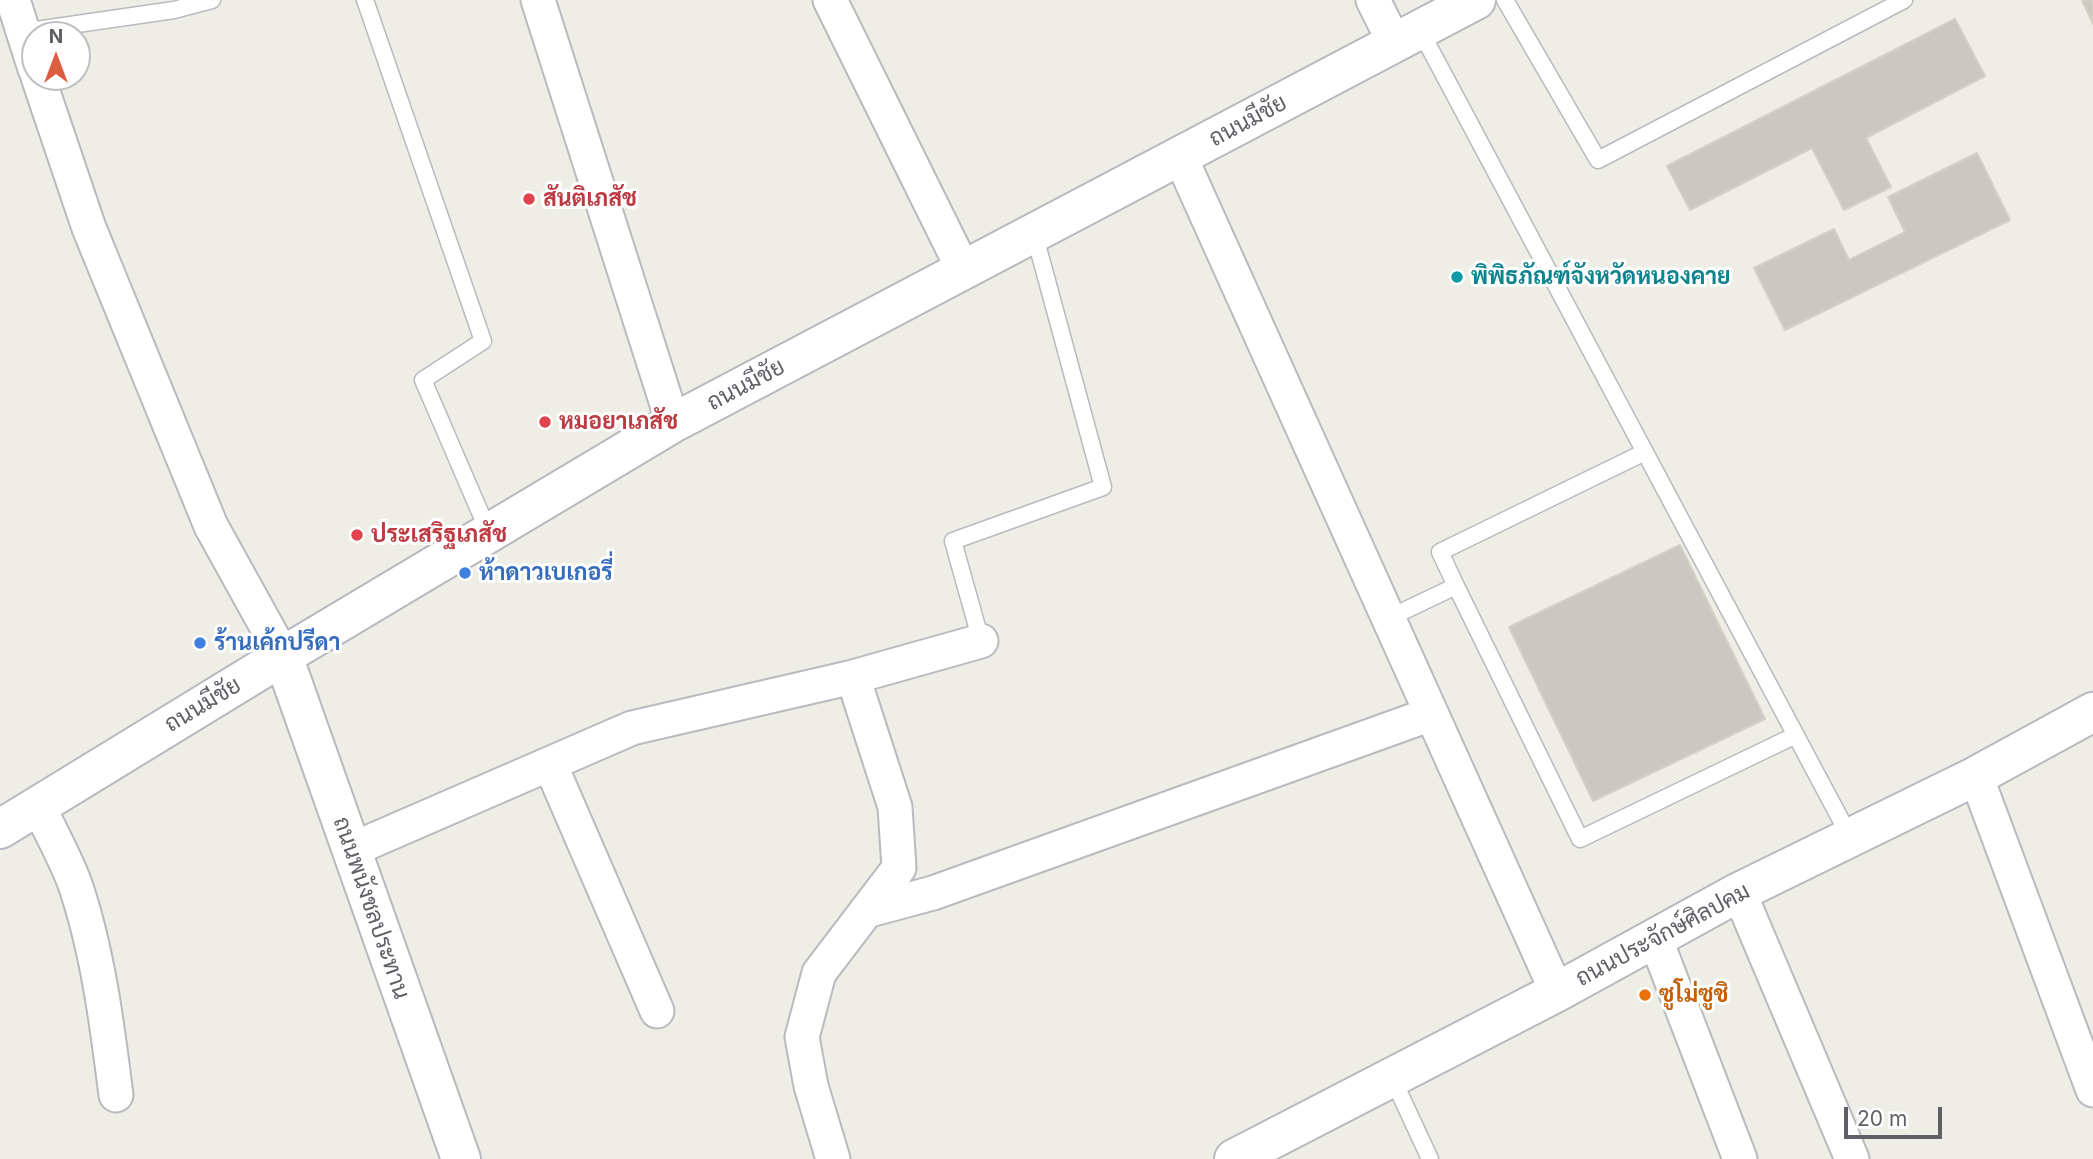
<!DOCTYPE html>
<html>
<head>
<meta charset="utf-8">
<style>
	body { margin:0 }
	#map { position:relative; width:2093px; height:1159px; overflow:hidden; background:#eeeee6; font-family:Inter,sans-serif }
	canvas { display:block }
	.north { position:absolute; left:21px; top:21px; width:70px; height:70px; box-sizing:border-box; background:#fff; border:2px solid #bfbfc1; border-radius:50%; rotate:0deg; font-size:19px; font-weight:700; line-height:28px; text-align:center; color:#5e6065 }
	.north::after { content:''; display:block; margin:auto; width:24px; height:32px; background:#db5f40; clip-path:polygon(50% 0,100% 100%,50% 72%,0 100%) }
	.scale { position:absolute; left:1844px; top:1107px; width:98px; height:32px; box-sizing:border-box; border:4px solid #5e6065; border-top:0; padding-left:9px; font-size:21px; line-height:24px; white-space:nowrap; color:#5e6065; -webkit-text-stroke:5px #fff; paint-order:stroke }
</style>
</head>
<body>
<div id="map">
<canvas width="2093" height="1159"></canvas>
<div class="north">N</div>
<div class="scale">20 m</div>
</div>
<script>
const ctx = document.querySelector('canvas').getContext('2d');
ctx.lineJoin = 'round';
function paint(path, color) { ctx.fillStyle = color; ctx.fill(path, 'evenodd'); }
function stroke(path, color, width, dash) { ctx.strokeStyle = color; ctx.lineWidth = width; ctx.lineCap = dash ? 'butt' : 'round'; ctx.setLineDash(dash || []); ctx.stroke(path); }
function drawText(font, color, halo, rows, align = 'center') {
  ctx.font = font + ' Inter,Sarabun,sans-serif'; ctx.lineWidth = 6; ctx.setLineDash([]); ctx.textBaseline = 'middle'; ctx.strokeStyle = halo; ctx.fillStyle = color; for (const [text, x, y, turn = 0] of rows) {
    ctx.save(); ctx.translate(x, y); ctx.rotate((+turn || 0) * Math.PI / 180); ctx.textAlign = isNaN(turn) ? turn : align; if (halo) ctx.strokeText(text, 0, 0); ctx.fillText(text, 0, 0); ctx.restore();
  }
}
const building = new Path2D(`
	M2082,0h11v24z
	M1955,19l30,57 -119,62 25,49 -47,23 -32,-62 -122,62 -23,-44z
	M1977,153l33,67 -225,110 -31,-62 80,-39 15,31 56,-28 -17,-35z
	M1680,545l85,174 -172,82 -84,-174z`);
const lane = new Path2D(`
	M365,0l118,341 -60,39 66,153
	M1505,0l93,160 306,-160
	M1420,30l430,807
	M22,32l152,-22 38,-10
	M1456,586l-16,-34 205,-100
	M1389,618l67,-32 124,253 216,-104
	M981,641l-28,-100 150,-54 -69,-254
	M1392,1077l38,82`);
const street = new Path2D(`
	M13,0l22,69
	M538,0l135,423
	M830,0l133,269
	M1373,0l22,44
	M38,77l51,151 122,298 72,130
	M1180,156l377,836
	M550,764l107,247
	M1976,776l117,314
	M38,805c12,26 27,52 37,79 23,68 32,140 41,211
	M351,850l281,-122 221,-51 128,-36
	M1739,892l113,267
	M866,911l67,-18 498,-179
	M1655,938l85,221
	M833,1159l-22,-73 -9,-49 17,-64 80,-105 -4,-61 -42,-130`);
const secondary = new Path2D(`
	M283,656l178,503
	M0,829l283,-173 390,-233 803,-423
	M1234,1159l323,-167 182,-100 237,-116 117,-64`);
const markers = [
	[529,199,7,"#e0444e"],
	[1457,277,7,"#0f9aa8"],
	[545,422,7,"#e0444e"],
	[357,535,7,"#e0444e"],
	[465,573,7,"#3f7fe0"],
	[200,643,7,"#3f7fe0"],
	[1645,995,7,"#e8710a"]
];
const streetNames = [
	["ถนนมีชัย",1248,121,-28],
	["ถนนมีชัย",746,385,-28],
	["ถนนมีชัย",203,705,-31],
	["ถนนพนังชลประทาน",371,908,71],
	["ถนนประจักษ์ศิลปคม",1663,935,-28]
];
const healthNames = [
	["สันติเภสัช",543,199],
	["หมอยาเภสัช",559,422],
	["ประเสริฐเภสัช",371,535]
];
const cultureNames = [
	["พิพิธภัณฑ์จังหวัดหนองคาย",1471,277]
];
const shopNames = [
	["ห้าดาวเบเกอรี่",479,573],
	["ร้านเค้กปรีดา",214,643]
];
const foodNames = [
	["ซูโม่ซูชิ",1659,995]
];
paint(building, '#cac8c2');
stroke(building, '#d3d0c5', 2);
stroke(lane, '#b8babe', 19);
stroke(street, '#b8babe', 37);
stroke(secondary, '#b7b9be', 42);
stroke(lane, '#fff', 16);
stroke(street, '#fff', 33);
stroke(secondary, '#fff', 38);
for (const [x, y, r, color] of markers) { const dot = new Path2D(); dot.arc(x, y, r, 0, 2 * Math.PI); ctx.fillStyle = color; ctx.fill(dot); stroke(dot, '#fff', 2.5); }
drawText('23px', '#5e6065', '#fff', streetNames);
drawText('bold 23px', '#be3a42', '#fff', healthNames, 'left');
drawText('bold 23px', '#0d838f', '#fff', cultureNames, 'left');
drawText('bold 23px', '#366cbe', '#fff', shopNames, 'left');
drawText('bold 23px', '#c56008', '#fff', foodNames, 'left');
</script>
</body>
</html>
